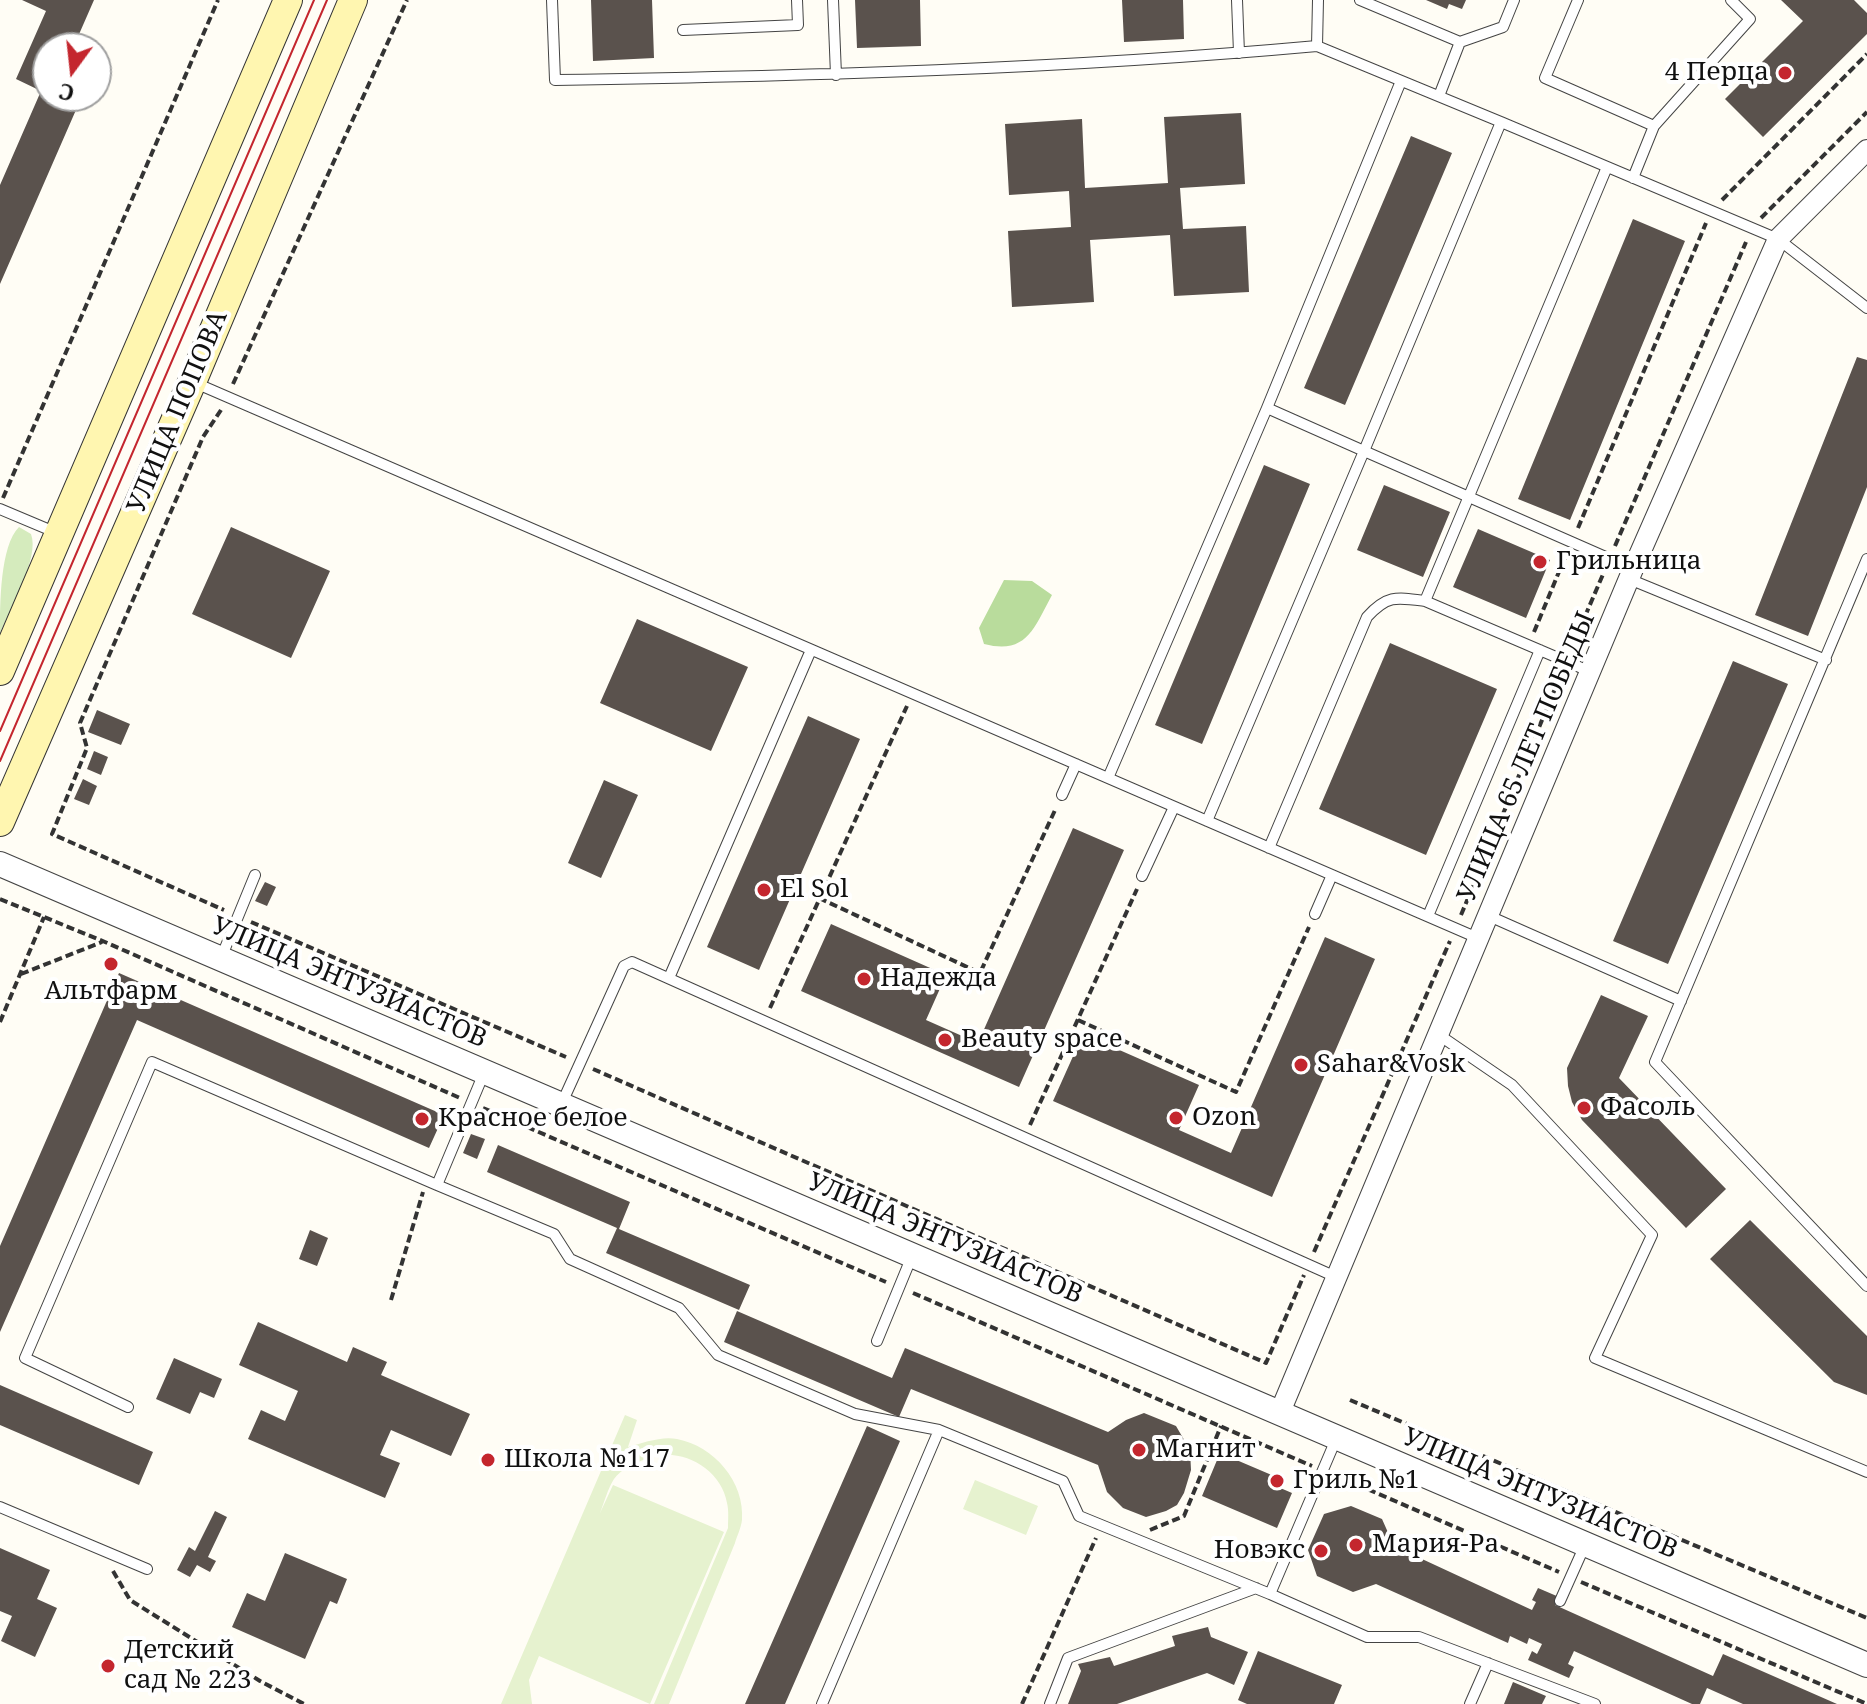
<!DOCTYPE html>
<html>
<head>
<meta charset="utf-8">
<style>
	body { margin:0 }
	#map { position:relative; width:1867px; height:1704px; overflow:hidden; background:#fffdf5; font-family:"Noto Serif",serif }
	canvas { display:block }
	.north { position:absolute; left:32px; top:32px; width:80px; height:80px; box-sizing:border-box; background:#fff; border:2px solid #a0a0a0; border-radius:50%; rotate:195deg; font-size:22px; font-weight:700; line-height:32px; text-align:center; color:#111 }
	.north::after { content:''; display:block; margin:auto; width:28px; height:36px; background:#c4262e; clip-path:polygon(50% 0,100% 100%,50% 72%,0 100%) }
</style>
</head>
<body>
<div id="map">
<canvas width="1867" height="1704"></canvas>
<div class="north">С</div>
</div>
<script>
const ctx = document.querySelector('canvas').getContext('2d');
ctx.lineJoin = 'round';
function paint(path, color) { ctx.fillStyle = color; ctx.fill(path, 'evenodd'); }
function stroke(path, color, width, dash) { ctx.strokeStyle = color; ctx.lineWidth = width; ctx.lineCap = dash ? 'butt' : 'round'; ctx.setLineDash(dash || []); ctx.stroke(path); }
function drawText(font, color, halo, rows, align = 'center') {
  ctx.font = font + ' "Noto Serif",serif'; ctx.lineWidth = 8; ctx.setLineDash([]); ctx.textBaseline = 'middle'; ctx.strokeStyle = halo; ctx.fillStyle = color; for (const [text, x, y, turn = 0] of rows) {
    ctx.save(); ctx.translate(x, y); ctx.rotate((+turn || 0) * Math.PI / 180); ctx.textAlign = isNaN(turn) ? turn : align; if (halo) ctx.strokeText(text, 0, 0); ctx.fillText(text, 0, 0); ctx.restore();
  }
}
const green = new Path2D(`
	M19,527l12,7c9,23 -21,76 -31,99 0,-29 0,-87 19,-106z`);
const forest = new Path2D(`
	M1004,580l28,1 20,14c-18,33 -25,60 -68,49l-5,-16z`);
const pitch = new Path2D(`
	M625,1415l12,5 -9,27c15,-4 33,-11 49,-8 37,7 68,43 65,81 -1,8 -5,16 -7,23l-66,161h-15l74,-176c0,-8 1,-17 -1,-25 -6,-36 -49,-58 -81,-44 -11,4 -25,10 -32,20 -6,9 -10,24 -14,34l13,-28 111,47 -74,172 -111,-48 -10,24 3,24h-31z
	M975,1480l63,26 -12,29 -63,-26z`);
const building = new Path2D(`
	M22,0h72l-21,48h-25v48h15l16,7 -79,181v-99l41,-94 -25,-12 30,-68z
	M591,0h61l2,58 -61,3z
	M855,0h65l1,46 -64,2z
	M1122,0h61l1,39 -60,3z
	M1426,0h40l-4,9 -13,-5 -2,5z
	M1781,0h73l13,13v21l-104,103 -38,-38 78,-78z
	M1241,113l4,71 -65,4 3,41 63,-3 3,66 -75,4 -4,-61 -80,5 4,62 -82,5 -4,-76 63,-4 -2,-36 -60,4 -4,-71 77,-5 3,69 83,-5 -4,-66z
	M1411,136l41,17 -107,252 -41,-17z
	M1633,219l52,22 -115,279 -52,-21z
	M1857,357l10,3v127l-59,149 -53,-21z
	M1264,465l46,19 -108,260 -47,-19z
	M1384,485l66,27 -27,65 -66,-27z
	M231,527l99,44 -39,87 -99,-44z
	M1478,529l72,31 -24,58 -73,-31z
	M637,619l111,48 -37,84 -111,-48z
	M1390,643l107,46 -71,166 -107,-46z
	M1733,661l55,23 -120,280 -55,-23z
	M97,710l33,14 -9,21 -33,-13z
	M808,716l52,23 -101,231 -52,-23z
	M94,751l14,6 -7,18 -14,-6z
	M83,779l14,7 -8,19 -15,-6z
	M604,780l34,15 -37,83 -33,-15z
	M1073,828l51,22 -105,237 -218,-96 30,-67 115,51 -20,45 52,23z
	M265,882l11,5 -9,19 -12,-5z
	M1325,937l50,22 -103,238 -219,-96 30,-67 116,51 -20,45 52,23z
	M119,973l325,142 -15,33 -292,-128 -137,312v-86z
	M1601,995l47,21 -29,62 107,111 -40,39 -104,-108 -10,-18 -4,-16 -1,-18z
	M471,1134l14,5 -8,20 -14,-6z
	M498,1145l132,57 -11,27 131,56 -11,25 -133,-57 11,-25 -130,-56z
	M1750,1220l117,116v59l-33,-13 -124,-123z
	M310,1230l18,8 -11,28 -18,-7z
	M737,1311l155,67 13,-30 203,84 18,-12 18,-7 32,13 14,24 1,20 -7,23 -7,12 -11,6 -20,6 -23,-9 -16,-16 -9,-27 -187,-76 -12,28 -175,-75z
	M258,1322l89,40 6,-15 34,15 -6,13 89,39 -19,42 -60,-26 -11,25 20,8 -15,35 -137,-59 13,-29 24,11 13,-30 -59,-26z
	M174,1358l48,21 -8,19 -14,-6 -10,22 -34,-15z
	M0,1385l153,67 -14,33 -139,-60z
	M867,1426l33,15 -115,263h-40z
	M1220,1453l61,26 -3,8 14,6 -15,35 -75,-32z
	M1351,1506l31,13 12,27 138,64 4,-8 -4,-2 6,-12 21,9 -4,8 158,71 10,-22 114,50h-94l-36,-16 -7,16h-8l-118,-53 -6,13 6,3 -5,11 -41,-18 4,-9 5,3 5,-10 -13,-6 -2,6 -17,-8 -2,7 -132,-59 -23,8 -36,-16 -9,-26 16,-36z
	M215,1511l12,6 -19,40 8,4 -6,11 -13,-7 -7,12 -13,-7 12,-23 6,4z
	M0,1548l50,22 -13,29 20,9 -22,49 -34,-16 11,-25 -12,-5z
	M285,1553l62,26 -10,25 -7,-3 -25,58 -73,-32 15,-34 18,8z
	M1208,1627l3,10 37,15 -14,33 -27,-12 -90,31h-49l13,-33 -3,-7 32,-7 4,9 61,-20 -3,-10z
	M1258,1651l84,34 -8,19h-87l-9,-4z
	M1513,1682l33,14 -4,8h-38z`);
const path = new Path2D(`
	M1722,200l145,-146
	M1761,218l106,-106
	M233,384l174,-384
	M221,410l-18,27 -123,286 7,25 -35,86 172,76
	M3,498l215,-498
	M1578,528l128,-305
	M1615,546l131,-304
	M1534,632l32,-77
	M1571,649l33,-77
	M819,898l161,75 76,-165
	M0,899l105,43 355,156
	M1461,915l101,-243
	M251,922l315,135
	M21,974l81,-32
	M770,1008l137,-302
	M1078,1020l158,72 73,-165
	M0,1022l44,-105
	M593,1069l673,294 38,-88
	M483,1108l403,174
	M1030,1125l107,-236
	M1314,1252l136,-311
	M913,1293l399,173
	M391,1300l32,-108
	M1350,1400l517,218
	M1335,1475l224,97
	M1150,1530l34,-14 37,-90
	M113,1571l17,29 130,81 44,23
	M1581,1582l286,122
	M1022,1704l74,-166`);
const service = new Path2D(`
	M552,0l3,80c254,-4 509,-11 762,-34
	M833,0l3,75
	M1237,0l2,53
	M1318,0l-1,46 184,76 -137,329 -97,-43 134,-327
	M1360,0l100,42 43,-15 11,-27
	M1578,0l-33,78 109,48
	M683,30l115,-5 -1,-25
	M1439,96l21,-54
	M1501,122l277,117 89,69
	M1633,178l21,-52 96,-107 -19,-19
	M193,382l1287,557
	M0,509l57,24
	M1867,559l-212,503 212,224
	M1629,579l197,81
	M1425,601l182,-434
	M1108,778l159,-370
	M1062,795l14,-31
	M1207,821l157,-370 269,118
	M1269,848l98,-231c20,-22 29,-20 58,-16l166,71
	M1142,876l32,-69
	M1315,914l17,-39
	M1428,916l112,-266
	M1489,916l192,85
	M221,958l34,-83
	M669,978l142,-328
	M1439,1035l73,50 140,150 -57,123 272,114
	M484,1073l-47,112 117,49 16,25 109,49 39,47 137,59 84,16 124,51 16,35 191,78
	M561,1105l63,-139 8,-4 704,315
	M877,1341l35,-85
	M128,1407l-103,-49 127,-296 285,123
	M1337,1437l-67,157 97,43h52l176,67
	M0,1507l147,62
	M1560,1601l25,-56
	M822,1704l117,-274
	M1050,1704l18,-46 188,-70
	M1470,1704l18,-41`);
const minor = new Path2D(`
	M1280,1412l353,-843 145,-330 89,-89`);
const tertiary = new Path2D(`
	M0,864l1867,801`);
const secondary = new Path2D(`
	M0,671l288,-671
	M0,822l192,-440 161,-382`);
const tram = new Path2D(`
	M0,731l314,-731
	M0,761l327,-761`);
const markers = [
	[1785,73,8,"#c4262e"],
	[1540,562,8,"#c4262e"],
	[764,890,8,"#c4262e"],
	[111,964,8,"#c4262e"],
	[864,979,8,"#c4262e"],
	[945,1040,8,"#c4262e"],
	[1301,1065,8,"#c4262e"],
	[1584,1108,8,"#c4262e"],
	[1176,1118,8,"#c4262e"],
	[422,1119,8,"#c4262e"],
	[1139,1450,8,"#c4262e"],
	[488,1460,8,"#c4262e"],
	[1277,1481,8,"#c4262e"],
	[1356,1545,8,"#c4262e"],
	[1321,1551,8,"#c4262e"],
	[108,1666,8,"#c4262e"]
];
const poiNames = [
	["4 Перца",1769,73,"right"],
	["Грильница",1556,562],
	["El Sol",780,890],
	["Надежда",880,979],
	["Альтфарм",111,992,"center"],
	["Beauty space",961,1040],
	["Sahar&Vosk",1317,1065],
	["Фасоль",1600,1108],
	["Ozon",1192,1118],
	["Красное белое",438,1119],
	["Магнит",1155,1450],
	["Школа №117",504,1460],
	["Гриль №1",1293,1481],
	["Мария-Ра",1372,1545],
	["Новэкс",1305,1551,"right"],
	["Детский",124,1651],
	["сад № 223",124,1681]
];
const streetNames = [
	["УЛИЦА ПОПОВА",178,412,-67],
	["УЛИЦА 65 ЛЕТ ПОБЕДЫ",1527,757,-67],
	["УЛИЦА ЭНТУЗИАСТОВ",349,983,23],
	["УЛИЦА ЭНТУЗИАСТОВ",945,1239,23],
	["УЛИЦА ЭНТУЗИАСТОВ",1540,1494,23]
];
paint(green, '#d5ebbd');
paint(forest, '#b9dc9c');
paint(pitch, '#e6f2cf');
paint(building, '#5a524d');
stroke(service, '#444', 12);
stroke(minor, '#444', 22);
stroke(tertiary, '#444', 26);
stroke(secondary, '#333', 30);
stroke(path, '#333', 4, [8, 4]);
stroke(service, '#fff', 10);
stroke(minor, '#fff', 20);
stroke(tertiary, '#fff', 24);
stroke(secondary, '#fff6b0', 28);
stroke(tram, '#c4262e', 2);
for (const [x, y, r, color] of markers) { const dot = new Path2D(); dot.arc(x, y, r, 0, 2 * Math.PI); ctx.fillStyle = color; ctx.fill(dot); stroke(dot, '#fff', 3); }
drawText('26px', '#111', '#fff', poiNames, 'left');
drawText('26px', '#111', '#fff', streetNames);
</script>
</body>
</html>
